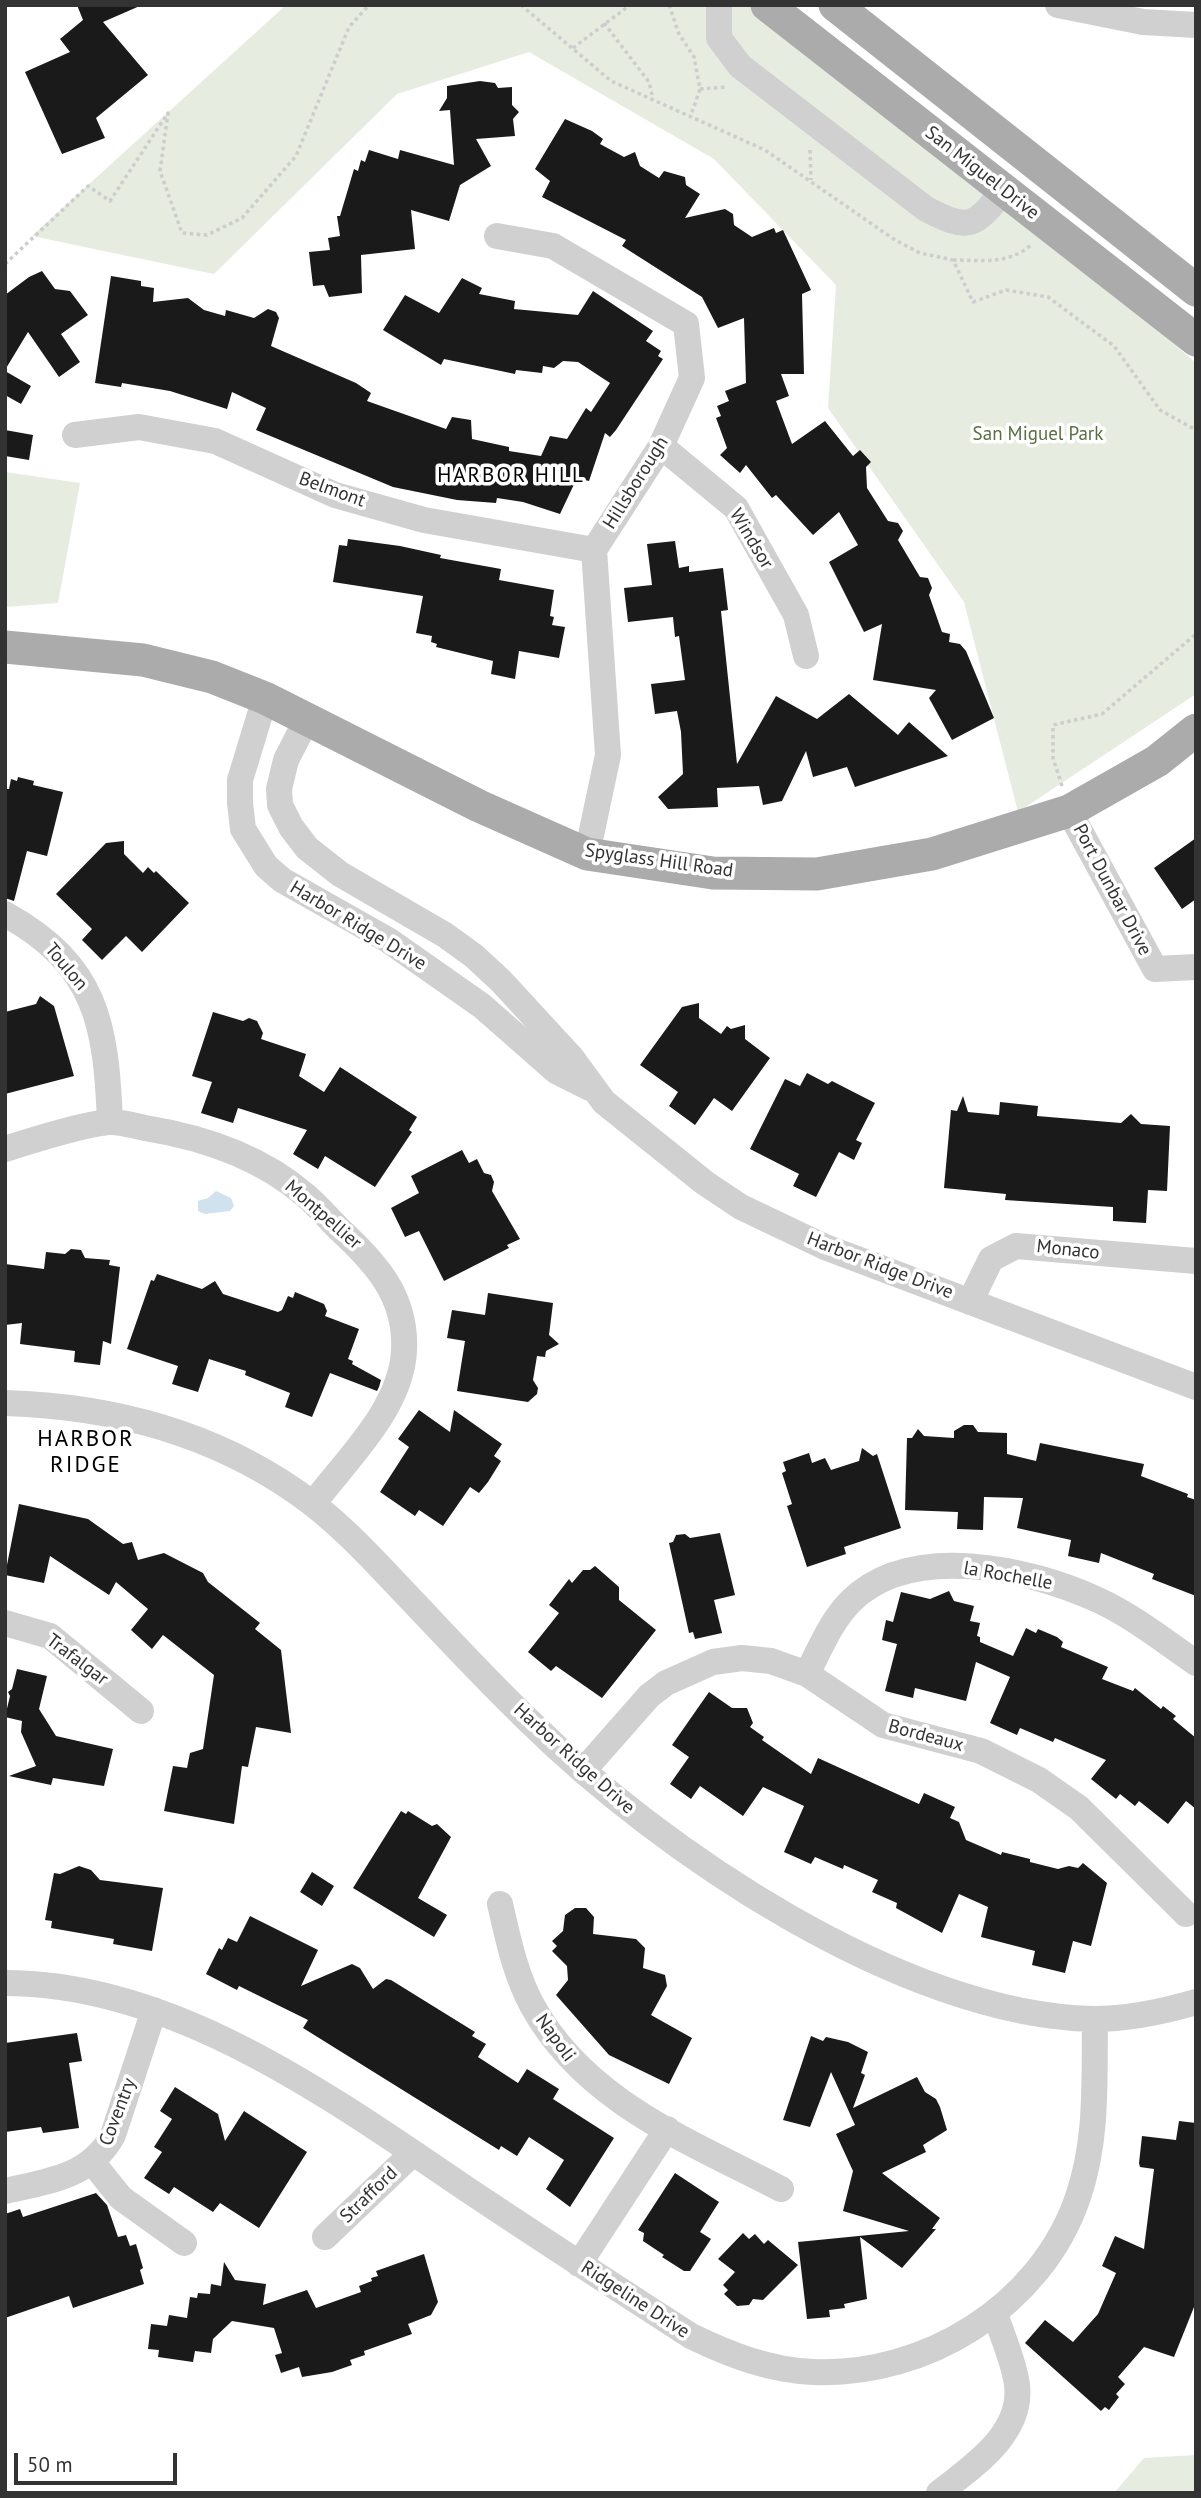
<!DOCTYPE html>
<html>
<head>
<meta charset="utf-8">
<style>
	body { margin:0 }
	#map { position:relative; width:1201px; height:2498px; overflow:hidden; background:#fff; font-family:"PT Sans",sans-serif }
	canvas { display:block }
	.frame { position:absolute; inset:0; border:7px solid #333; pointer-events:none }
	.scale { position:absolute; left:14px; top:2453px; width:163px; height:32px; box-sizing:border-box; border:4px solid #333; border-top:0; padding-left:9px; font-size:21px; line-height:24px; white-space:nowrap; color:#333; -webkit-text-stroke:5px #fff; paint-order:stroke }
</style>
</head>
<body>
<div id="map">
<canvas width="1201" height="2498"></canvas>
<div class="frame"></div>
<div class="scale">50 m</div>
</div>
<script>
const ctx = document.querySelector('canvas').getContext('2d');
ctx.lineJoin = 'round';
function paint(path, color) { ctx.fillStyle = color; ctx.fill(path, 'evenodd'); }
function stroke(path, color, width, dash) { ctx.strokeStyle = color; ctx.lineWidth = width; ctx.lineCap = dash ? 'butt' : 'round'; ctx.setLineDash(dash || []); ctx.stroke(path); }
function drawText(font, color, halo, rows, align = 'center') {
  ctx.font = font + ' "PT Sans",sans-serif'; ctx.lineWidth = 7; ctx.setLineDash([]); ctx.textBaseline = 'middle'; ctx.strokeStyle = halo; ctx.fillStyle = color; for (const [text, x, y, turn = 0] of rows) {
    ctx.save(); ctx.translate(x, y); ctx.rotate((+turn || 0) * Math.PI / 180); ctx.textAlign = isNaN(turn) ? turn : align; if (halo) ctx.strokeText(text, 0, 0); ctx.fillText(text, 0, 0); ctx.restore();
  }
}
const green = new Path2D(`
	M286,5h472l269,212 169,146v331l-178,118 -54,-210 -136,-194 8,-123 -122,-126 -185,-107 -132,42 -183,180 -182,-38z
	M5,472l75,11 -22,120 -53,4z
	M1196,2455v38h-82l30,-35z`);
const water = new Path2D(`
	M216,1191l15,7 3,8 -4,5 -25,3 -7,-3v-10l10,-3z`);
const building = new Path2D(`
	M77,5h65l-39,17 45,53 -52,43 9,20 -43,16 -37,-82 45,-20 -10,-13 23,-19z
	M480,81l15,2 3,5 14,-1v18l7,7 -6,7 2,17 -39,3 15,27 -31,19 -11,36 -38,-11 4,39 -54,6 1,38 -33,4 -5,-12 -11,1 -4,-34 21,-2 -2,-12 12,-2 -3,-20h3l14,-47 4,2 3,-11 4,2 4,-12 29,9 2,-9 54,15 -4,-55 -11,1 8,-13v-12z
	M565,119l27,12 11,8 -3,5 24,13 11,-5 5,14 19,12 5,-7 21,6 1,8 14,9 -15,24 40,-9 8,5 1,11 18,12 22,-9 2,5 7,-3 28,60 -9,4 2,80h-23l8,22 -13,5 16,43 33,-23 28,35 7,-6 11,12 -5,5 1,21 21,33 10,2 5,8 -5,9 22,37 8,1 4,10 -3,7 13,37 8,2 -1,8 11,2 6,7 28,67 -42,22 -23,-42 7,-8 -63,-10 9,-56 -18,8 -35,-70 29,-17 -19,-33 -26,23 -37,-40 -4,3 -26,-33 -6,8 -20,-18 7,-7 -11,-30 5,-2 -4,-10 12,-5 -4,-10 21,-8 -2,-65 -26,10 -16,-31 -80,-51 4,-6 -84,-43 8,-16 -15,-12z
	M42,271l13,18 15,2 18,24 -27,19 19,28 -21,15 -31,-45 -23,38v-75l24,-18z
	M111,276l30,5v5l13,2 -1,14 35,-4 16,12 21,6 1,-6 28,8 14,-9 8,3 3,6 -8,28 85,37 15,10 -4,8 79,28 6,-12 19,3 1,19 37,8v4l32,5 9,-20 17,3 19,-31 5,4 19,-29 -32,-21 -15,-1 -9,7 -11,-2 -1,7 -26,-3 -1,4 -71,-15 -3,6 -58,-35 22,-35 34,18 23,-35 20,10 -3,6 36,7 -1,8 64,6 15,-24 60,40 -7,10 15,10 -3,5 5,3 -47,71 -6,7 -5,-4 -16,48 -12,-3 -17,36 -37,-12 -26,-4 -1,5 -39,-3 -64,-13 -137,-57 10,-22 -34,-16 -5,17 -57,-18 -48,-8 -1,4 -26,-4z
	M5,371l26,15 -10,18 -16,-9z
	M5,430l28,5 -4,25 -24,-4z
	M348,539l52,7 41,9 -1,3 61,11 -2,11 55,10 -4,26 4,1 -2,8 13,2 -6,31 -40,-7 -4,28 -24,-5 2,-13 -57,-14 1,-3 -6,-2 1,-6 -16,-3 7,-37 -90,-14 6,-37 8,1z
	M675,541l4,27 10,-2v6l34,-4 5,42 -7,1 16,153 39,-68 41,23 32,-25 49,41 11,-13 39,34 -93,31 -8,-20 -34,10 -7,-26 -24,50 -19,4 -4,-19 -42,2 1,19 -50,2 -10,-12 25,-23 -2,-42 -4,-21 -22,3 -4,-30 34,-4 -6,-44 -4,1 -2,-20 -45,5 -4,-34 28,-3 -5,-41z
	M18,777l16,4 -1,4 30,7 -16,64 -20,-5 -13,50 -9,-3v-109h4l2,-10 6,2z
	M1196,838v61l-14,10 -28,-41z
	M124,841v13l19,19 5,-6 6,6 2,-2 33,32 -47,49 -16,-16 -24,24 -20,-20 10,-11 -36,-35 50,-51z
	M40,996l14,10 20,70 -69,18v-82l31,-8z
	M699,1003v15l22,16 6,-8 4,3 14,-4v14l25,19 -38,53 -18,-13 -19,27 -26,-19 9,-14 -38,-27 42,-58z
	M213,1012l30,9 6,-3 8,3 6,12 -2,6 45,15 -7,22 25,16 16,-25 77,50 -8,13 3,2 -37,55 -50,-31 -7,13 -25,-15 14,-24 -69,-22 -5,15 -32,-10 11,-31 -20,-6z
	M807,1073l21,11 4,-3 43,22 -19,37 6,3 -8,17 -15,-8 -23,45 -23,-11 6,-12 -49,-25 35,-70 15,7z
	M963,1096l5,16 31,3 1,-13 38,4 -1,10 84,7 10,-9 10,10 29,2 -3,65 -19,-1 -2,33 -33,-2v-14l-108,-7 1,-6 -62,-6 7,-78 6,1z
	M462,1150l7,13 8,-4 7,14 7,2 3,7 -2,9 28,48 -13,6 2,3 -65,33 -25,-50 -14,6 -14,-29 28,-15 -8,-17z
	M71,1249l10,1 4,8 25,2 -1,5 11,2 -9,77 -8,-3 -3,24 -26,-3 1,-11 -55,-7 2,-21 -17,2v-61l39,5 2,-17 19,2z
	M157,1274l45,15 13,-8 8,13 55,18 4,-2 6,-14 5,2 2,-6 29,12 3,7 -2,5 34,13 -11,30 5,2 -1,3 29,16 -2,7 -2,4 -47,-18 -18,44 -27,-10 5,-14 -45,-18 1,-4 -37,-12 -11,33 -26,-8 6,-18 -51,-17 24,-69 3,1z
	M488,1293l65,10 -4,32 10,9 -13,7 -1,6 -8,-1 -4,24 5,8 -1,6 -9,8 -71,-11 8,-50 -18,-3 5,-28 33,5z
	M419,1410l31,22 4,-22 48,34 -8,12 7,5 -13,21 -9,11 -9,-6 -27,39 -24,-16 -4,6 -35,-24 29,-45 -11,-8z
	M964,1425h9l5,7 29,1v21l29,7 4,-18 104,21 -3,12 47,18 -1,3 9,3v96l-44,-17 2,-5 -53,-21 -2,10 -31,-7 3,-16 -54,-12 6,-30 -39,-1 -1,33 -26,-1 1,-17 -53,-2 2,-72h5l6,-9 6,7 30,2v-7z
	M862,1448l11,8 4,-2 24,74 -57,19 2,7 -39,13 -20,-61 5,-2 -10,-31 4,-2 -3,-9 26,-9 3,10 13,-5 6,12 28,-9z
	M19,1504l69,15 35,25 9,-2 6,18 26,-7 39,20 5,9 52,41 -5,6 26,21 10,83 -35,-6 -8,40 -6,-1 -8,58 -70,-13 9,-45 14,2 3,-15 13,-4 11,-74 -51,-40 -11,14 -21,-19 17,-21 -32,-27 -7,13 -59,-39 -6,27 -39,-8z
	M720,1533l15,62 -21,5 8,33 -27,6 -2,-7 -4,1 -20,-90 4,-1 3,-7 9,-1 5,4z
	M595,1566l24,21v13l37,30 -54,68 -46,-32 -5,5 -23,-19 31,-39 -10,-8 20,-26 3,4 11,-13h7z
	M949,1591l5,10 20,5 -4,15 10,2 -3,13 3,1v5l33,14 13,-28 10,5 2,-4 19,8 6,5 -2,5 47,20 -6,12 31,12 2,-3 26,21 2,-3 13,10 -3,3 23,19v71l-10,-8 -18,23 -29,-23 -4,5 -15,-12 -4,5 -25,-20 15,-19 -51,-22 -2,4 -33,-14 -3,7 -27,-12 20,-46 -34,-15 -10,39 -51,-13 -2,10 -28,-7 12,-47 -15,-4 4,-20 7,2 8,-30 29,7z
	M17,1669l30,7 -8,33 17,27 57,13 -9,37 -51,-8 -2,7 -42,-9 27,-10 -15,-34 1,-11 -17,-4 5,-21 -2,-4 4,-3z
	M709,1692l23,16h15l6,15 -3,4 14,10 -2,3 49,34 7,-16 101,46 5,-11 31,14 -5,11 9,4 7,18 35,15 1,-3 28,7v3l28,7 11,-3 9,2 5,-5 24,20 -16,63 -18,-5 -8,32 -33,-8 3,-14 -54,-14 7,-30 -29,-13 -17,39 -46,-25 1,-5 -25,-11 6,-12 -34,-15 -1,4 -28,-12 -4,7 -27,-12 20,-46 -41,-19 -20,29 -43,-30 -9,13 -21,-15 19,-27 -17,-12z
	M401,1811l5,3 2,-3 24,15 5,-2 14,13 -33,61 29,17 -13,22 -81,-49z
	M79,1866l12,4 9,10 63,8 -11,63 -39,-7 1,-5 -63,-11 1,-7 -7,-1 9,-47 6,1z
	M312,1872l22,14 -12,20 -22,-14z
	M575,1908h11l8,9 -1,17 43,5 9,9 -2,20 22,7 2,11 -16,29 41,23 -23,46 -60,-29 -53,-60 12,-15 -1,-14 -15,-15 5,-5 -5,-5 11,-10 2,-16z
	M250,1916l68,34 -17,36 51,-22 8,4 13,21 13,-10 5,1 84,52 -3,4 14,8 -8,13 40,26 9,-14 32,20 -6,10 61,39 -44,69 -24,-18 18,-29 -35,-23 -12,19 -16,-10 -2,4 -196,-122 5,-8 -69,-34 -2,4 -31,-16 13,-26 3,2 6,-12 9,4z
	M77,2033l5,28 -13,2 10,65 -36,5 -2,-6 -36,5v-89z
	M811,2036l12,5 3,-4 22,5 20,10 -7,21 4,2 -12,33 64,-31 8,15 11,7 4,8 7,23 -24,15 3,7 -44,21 58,45 -8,11h4l-34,39 -42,-31 7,62 -23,5 1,4 -16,2 1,7 -23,2 -9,-77 111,-11 -66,-20 10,-40 -17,-37 19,-9 -24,-53 -21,55 -27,-7z
	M175,2087l43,27 7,27 19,-30 63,41 -48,76 -39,-25 -7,9 -39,-25 -5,7 -25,-16 18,-26 -8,-5 18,-28 -12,-8z
	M1179,2121l17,2v179l-22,55 -30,-10 -26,30 7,7 -9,10 3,3 -10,13 -4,-3 -4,4 -76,-68 20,-23 28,22 25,-28 18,-41 -14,-7 13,-30 29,13 10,-80 -14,-2 -1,-4 3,-27 34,4z
	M675,2173l44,29 -19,30 11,7 -21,32h-6l-22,-14 2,-2 -21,-14 1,-8 -6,-3z
	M96,2193l11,12 11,32 8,-2 4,11 6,-2 7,24 -3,2 4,14 -71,24 -4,-12 -64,22v-104l15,-5 3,8z
	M743,2233l6,6 6,-5 9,10 4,-4 30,25 -35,35 -10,-1 -4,6 -12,1 -13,-12 4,-4 -5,-5 12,-13 -17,-13z
	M424,2254l14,48 -7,13 -23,9 4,10 -48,17 1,4 -15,5 2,5 -20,7 -30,5 -3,-10 -18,6 -6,-18 7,-2 -8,-25 -42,-7 -19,18 -2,14 -16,-2 -2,11 -35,-5 1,-7 -11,-1 3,-25 16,2 2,-11 18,3 3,-21 7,1 1,-5 12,1 1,-10 10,2 3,-24 11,18 31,4 -3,21 44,-15 9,18 45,-16 -2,-6 13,-5 -1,-3 7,-2 -2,-5z`);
const path = new Path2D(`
	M521,5l90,76 154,69 130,90 25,13 33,7 20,42 33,-12 42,7 66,49 46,64 36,20
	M669,5l10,29 15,23 6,32 -9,26
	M604,23l45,59 4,17
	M573,48l57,-43
	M700,89l26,-2
	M810,150l1,30
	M953,260c29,0 55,5 78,-15
	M5,264l83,-78 22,15 58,-88 -8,58 22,62 25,2 35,-17 54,-62 53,-129 20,-22
	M1062,786l-9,-28v-33l49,-11 94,-80`);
const minor = new Path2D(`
	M719,5v33l21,28 186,143c43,22 48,19 78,-19
	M1058,5l85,17 53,3
	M497,236l56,10 133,78 6,54 -31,68 -67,104 14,205 -21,99
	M75,435l64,-8 76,14 120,54 89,25 170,30
	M661,446l75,62 60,107 10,41
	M265,698l-25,82v23l3,26 23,37 16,14 106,60 94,66 74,65 34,17
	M307,719l-21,41 -7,29 1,16 11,22 16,21 33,26 105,61 29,21 27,25 70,76 33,45 101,81 36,24 84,40 371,140
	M1069,811l86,158 41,-2
	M5,914c92,51 101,110 105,208
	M5,1149c28,-9 75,-24 103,-27 12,-1 26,4 37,6 56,9 116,29 160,67 12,10 23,23 34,34 37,34 68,68 65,122 -3,58 -58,109 -91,153
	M970,1302l21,-43 25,-13 180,15
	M5,1403c104,3 203,28 290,88 41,28 74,64 107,99 42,44 83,89 127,131 132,130 374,294 564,298 35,0 69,-7 103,-17
	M5,1623l45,13 91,75
	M807,1674c13,-25 24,-53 44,-73 60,-59 178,-33 247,-1 35,16 66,41 98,63
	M583,1771l66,-75 17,-13 47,-21 29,-4 29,3 36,13 76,51 98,26 58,29 40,28 107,106
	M500,1904c8,34 15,70 32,101 52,96 157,136 249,184
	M5,1983c169,0 325,114 460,205 75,50 150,99 226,148 39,19 78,34 122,36 112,5 228,-66 265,-175 20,-58 16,-117 17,-178
	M93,2163l28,35 63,45
	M5,2191c44,-10 85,-14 108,-56l41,-125
	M325,2237l88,-84
	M579,2264l88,-135
	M939,2493c33,-26 84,-59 78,-108 -3,-24 -15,-49 -22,-72`);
const major = new Path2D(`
	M767,5l429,335
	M835,5l361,285
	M5,647l138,13 69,17 53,21 214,108 108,48 126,19 104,1 115,-20 137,-43 88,-50 39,-31`);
const streetNames = [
	["San Miguel Drive",982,173,38],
	["Hillsborough",636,483,-58],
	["Belmont",332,490,20],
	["Windsor",751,539,59],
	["Spyglass Hill Road",659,861,8],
	["Port Dunbar Drive",1112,890,62],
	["Harbor Ridge Drive",358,926,31],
	["Toulon",66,967,50],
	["Montpellier",323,1215,41],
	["Monaco",1068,1250,6],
	["Harbor Ridge Drive",880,1266,21],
	["la Rochelle",1008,1576,10],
	["Trafalgar",77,1660,37],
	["Bordeaux",926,1736,15],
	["Harbor Ridge Drive",574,1759,42],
	["Napoli",555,2038,54],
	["Coventry",118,2112,-69],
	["Strafford",369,2195,-44],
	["Ridgeline Drive",635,2300,33]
];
const parkNames = [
	["San Miguel Park",1038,435]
];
const neighbourhoodNames = [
	["HARBOR HILL",511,476]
];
const quarterNames = [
	["HARBOR",86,1439],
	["RIDGE",86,1465]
];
paint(green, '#e6ecdf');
paint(water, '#cfe2ee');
paint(building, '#1a1a1a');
stroke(path, '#cdcdcd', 3.5, [3.5, 3.5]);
stroke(minor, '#d0d0d0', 26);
stroke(major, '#ababab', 33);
drawText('19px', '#333', '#fff', streetNames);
drawText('19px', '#56703f', '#fff', parkNames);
ctx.letterSpacing = '2px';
drawText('21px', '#000', '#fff', neighbourhoodNames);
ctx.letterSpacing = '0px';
ctx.letterSpacing = '2px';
drawText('23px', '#000', '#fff', quarterNames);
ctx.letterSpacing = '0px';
</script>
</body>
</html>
